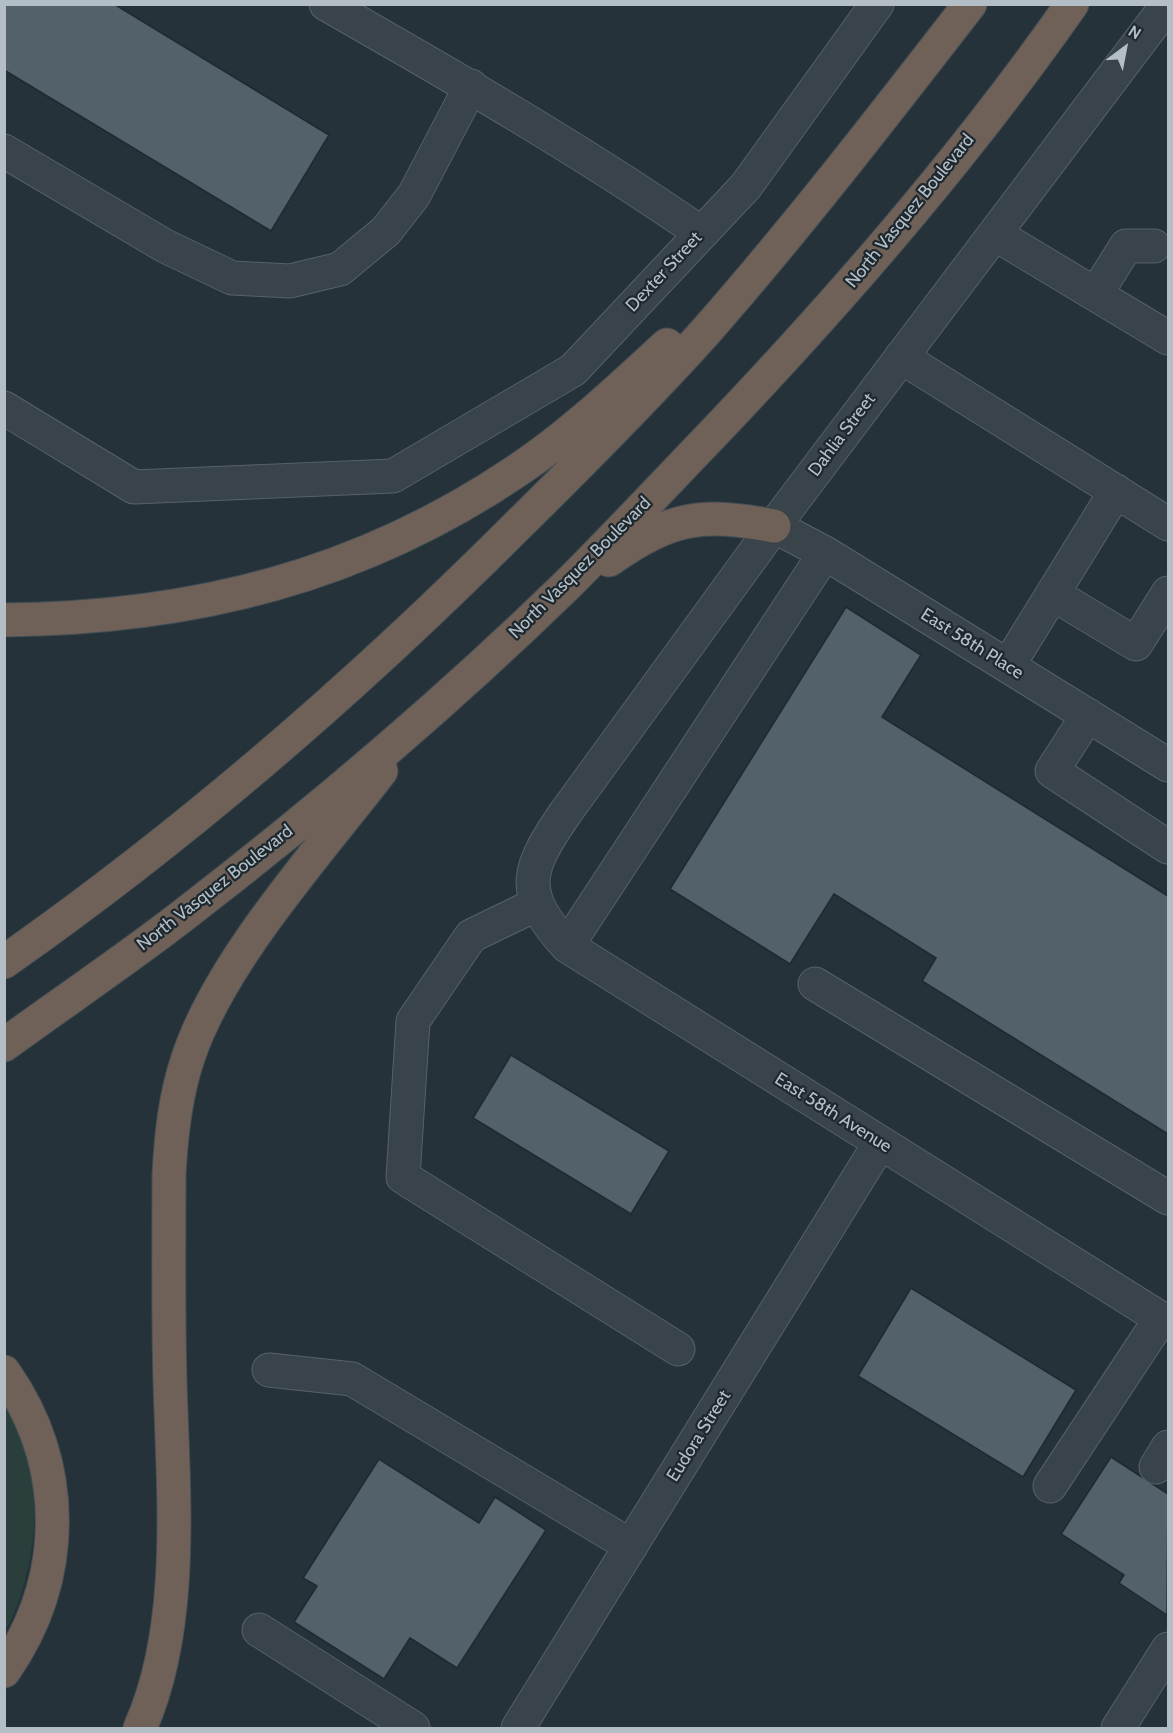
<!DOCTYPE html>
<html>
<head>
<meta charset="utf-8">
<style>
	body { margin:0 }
	#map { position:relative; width:1173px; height:1733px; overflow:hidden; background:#25323a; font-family:Cabin,sans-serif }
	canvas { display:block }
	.frame { position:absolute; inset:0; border:6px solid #b4bec6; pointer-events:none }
	.north { position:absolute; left:1095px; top:18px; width:60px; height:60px; -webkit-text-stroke:4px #1e282f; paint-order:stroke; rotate:32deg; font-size:16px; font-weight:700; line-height:24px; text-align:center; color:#b4bec6 }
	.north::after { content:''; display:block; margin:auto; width:21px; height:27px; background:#b4bec6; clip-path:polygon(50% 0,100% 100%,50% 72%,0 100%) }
</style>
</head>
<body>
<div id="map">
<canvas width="1173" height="1733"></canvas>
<div class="frame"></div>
<div class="north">N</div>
</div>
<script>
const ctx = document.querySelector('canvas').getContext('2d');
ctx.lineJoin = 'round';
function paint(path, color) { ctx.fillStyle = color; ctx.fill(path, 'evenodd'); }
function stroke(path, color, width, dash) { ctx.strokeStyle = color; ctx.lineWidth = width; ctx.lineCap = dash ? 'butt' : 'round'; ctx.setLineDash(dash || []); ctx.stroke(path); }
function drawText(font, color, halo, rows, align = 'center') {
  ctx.font = font + ' Cabin,sans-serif'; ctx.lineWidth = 4.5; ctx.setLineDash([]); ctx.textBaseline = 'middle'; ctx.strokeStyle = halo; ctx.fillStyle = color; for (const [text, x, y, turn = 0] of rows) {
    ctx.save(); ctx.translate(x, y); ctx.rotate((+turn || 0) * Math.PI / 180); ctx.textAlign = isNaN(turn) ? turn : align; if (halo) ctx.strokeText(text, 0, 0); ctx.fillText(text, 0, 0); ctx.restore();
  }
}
const green = new Path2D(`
	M5,1400c11,24 22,48 27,74 8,47 -3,116 -27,157z`);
const building = new Path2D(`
	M4,4h110l215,131 -58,96 -267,-161z
	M846,607l75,48 -39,62 286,179v238l-246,-153 14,-23 -102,-64 -44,70 -120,-75z
	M511,1055l158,96 -38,63 -158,-96z
	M911,1288l165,102 -53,87 -165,-101z
	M1111,1457l57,37 -1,121 -48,-32 5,-8 -63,-41z
	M379,1459l100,64 16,-26 51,33 -89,138 -47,-30 -26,41 -90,-57 23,-36 -14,-8z`);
const minor = new Path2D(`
	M326,4c128,73 255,146 375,229
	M1168,4l-394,522 -208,286c-39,57 -49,79 1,134l601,377
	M4,151l161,95 67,32 58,3 50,-12 46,-38 28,-36 57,-109
	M995,234l173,104
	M1096,294l30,-48h28
	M901,357l267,167
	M4,408l130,79 259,-11 180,-106 173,-184 131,-182
	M774,526l51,27 343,212
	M1053,594l83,50 32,-51
	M1008,666l108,-175
	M1088,715l-36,56 116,76
	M537,904l-66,32 -58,85 -10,156 275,172
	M567,946l258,-393
	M815,984l353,214
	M269,1370l83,9 279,167
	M1156,1467l12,-20
	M1050,1486l111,-168
	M259,1630l154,98
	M518,1728l362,-585
	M1118,1728l50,-79`);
const highway = new Path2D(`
	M609,560c62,-43 91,-48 165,-34
	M4,620c189,-2 356,-43 514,-150 54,-36 102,-82 149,-125
	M4,962c184,-129 354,-277 512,-435 65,-64 130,-129 191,-197 92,-105 177,-215 263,-326
	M4,1045c59,-43 120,-84 177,-128 135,-104 266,-215 388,-334 39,-39 77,-79 115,-119 139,-144 273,-296 388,-460
	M4,1372c65,93 64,207 0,299
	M140,1728c46,-102 33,-237 30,-347 -2,-69 -1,-137 -1,-206 2,-39 6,-79 19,-117 32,-97 130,-205 193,-287`);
const streetNames = [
	["North Vasquez Boulevard",910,211,-51],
	["Dexter Street",664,272,-47],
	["Dahlia Street",842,435,-53],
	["North Vasquez Boulevard",580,568,-45],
	["East 58th Place",972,644,32],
	["North Vasquez Boulevard",215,888,-38],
	["East 58th Avenue",833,1113,32],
	["Eudora Street",699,1436,-58]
];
paint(green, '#2a3f3b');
paint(building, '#53616a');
stroke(building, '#202a31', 1.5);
stroke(minor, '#576168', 35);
stroke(highway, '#444e55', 35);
stroke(minor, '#39434a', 33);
stroke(highway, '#6f6157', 33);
drawText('18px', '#b4bec6', '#1e282f', streetNames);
</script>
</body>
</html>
